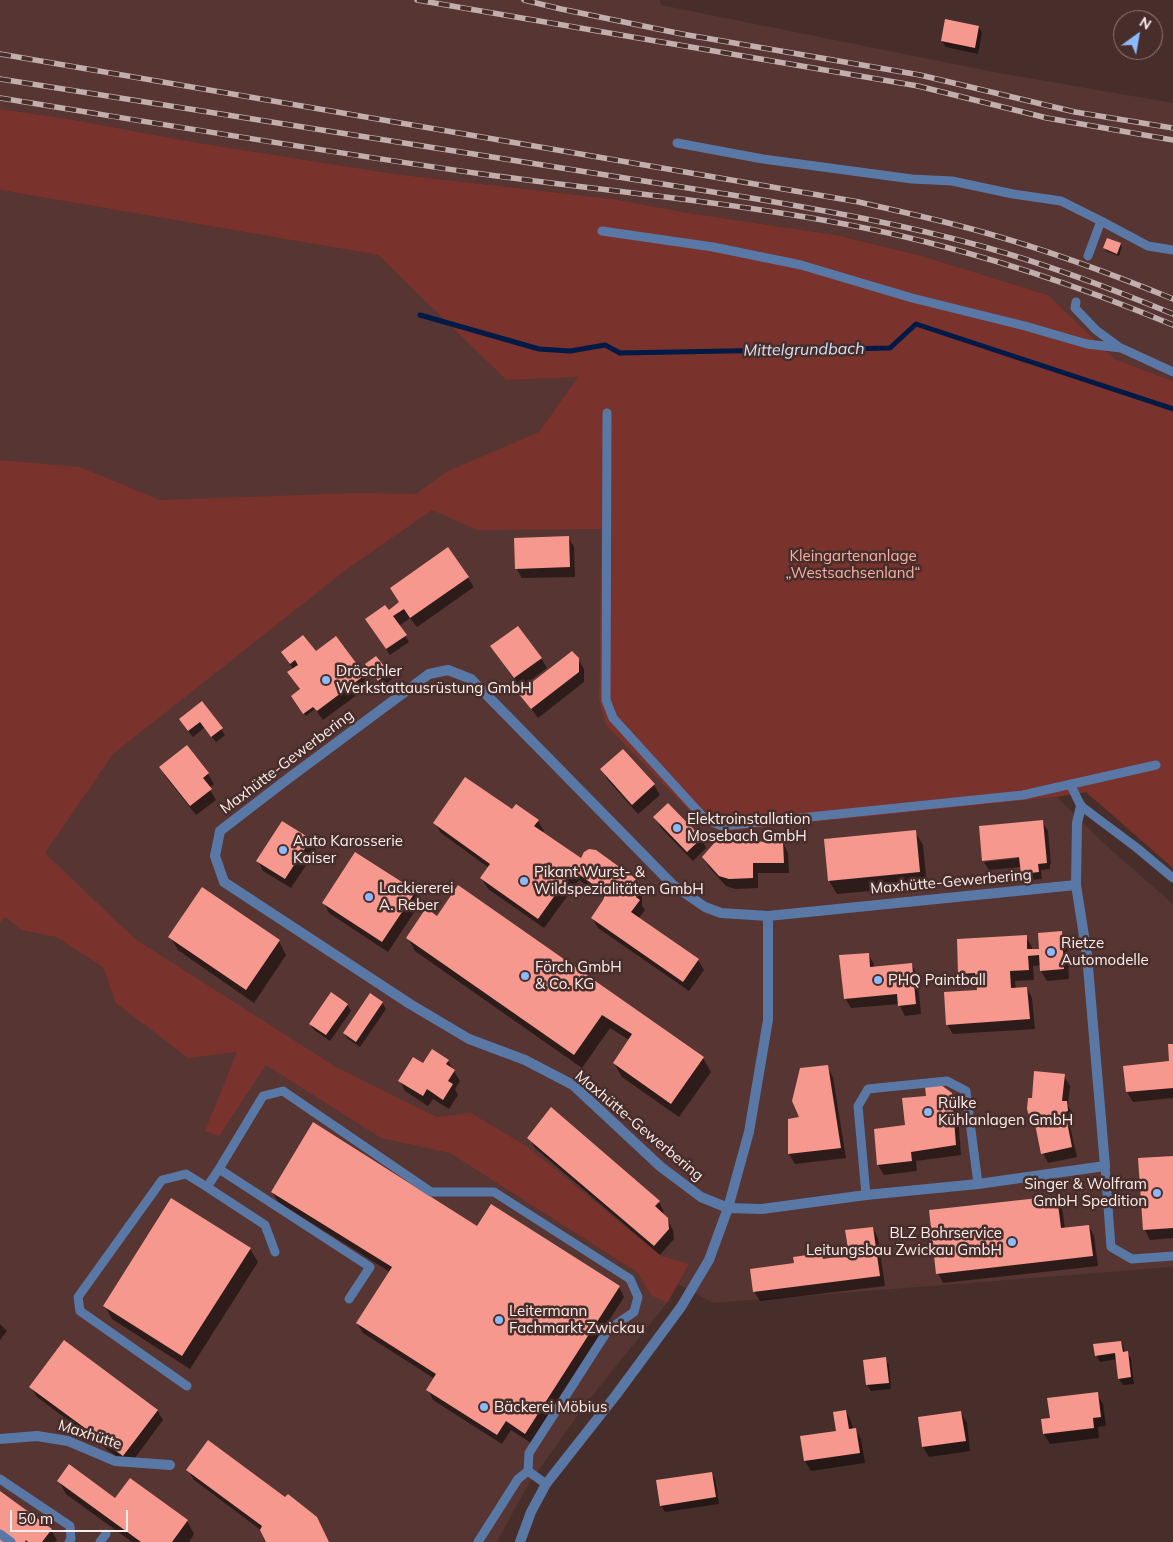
<!DOCTYPE html>
<html>
<head>
<meta charset="utf-8">
<style>
	body { margin:0 }
	#map { position:relative; width:1173px; height:1542px; overflow:hidden; background:#472e2b; font-family:Mulish,sans-serif }
	canvas { display:block }
	.north { position:absolute; left:1113px; top:10px; width:50px; height:50px; box-sizing:border-box; background:#472e2b; border:1px solid #907a78; border-radius:50%; rotate:32deg; font-size:14px; font-weight:700; line-height:20px; text-align:center; color:#feedeb }
	.north::after { content:''; display:block; margin:auto; width:18px; height:22px; background:#8cb9fc; clip-path:polygon(50% 0,100% 100%,50% 72%,0 100%) }
	.scale { position:absolute; left:10px; top:1510px; width:118px; height:22px; box-sizing:border-box; border:2px solid #feedeb; border-top:0; padding-left:6px; font-size:15px; line-height:18px; white-space:nowrap; color:#feedeb; -webkit-text-stroke:4px #472e2b; paint-order:stroke }
</style>
</head>
<body>
<div id="map">
<canvas width="1173" height="1542"></canvas>
<div class="north">N</div>
<div class="scale">50 m</div>
</div>
<script>
const ctx = document.querySelector('canvas').getContext('2d');
ctx.lineJoin = 'round';
function paint(path, color) { ctx.fillStyle = color; ctx.fill(path, 'evenodd'); }
function stroke(path, color, width, dash) { ctx.strokeStyle = color; ctx.lineWidth = width; ctx.lineCap = dash ? 'butt' : 'round'; ctx.setLineDash(dash || []); ctx.stroke(path); }
function drawText(font, color, halo, rows, align = 'center') {
  ctx.font = font + ' Mulish,sans-serif'; ctx.lineWidth = 5; ctx.setLineDash([]); ctx.textBaseline = 'middle'; ctx.strokeStyle = halo; ctx.fillStyle = color; for (const [text, x, y, turn = 0] of rows) {
    ctx.save(); ctx.translate(x, y); ctx.rotate((+turn || 0) * Math.PI / 180); ctx.textAlign = isNaN(turn) ? turn : align; if (halo) ctx.strokeText(text, 0, 0); ctx.fillText(text, 0, 0); ctx.restore();
  }
}
const built = new Path2D(`
	M0,0h660l1,5 333,67 179,31v278l-58,-22 -67,-64 -126,-39 -86,-21 -147,-22 -76,-14 -218,-25 -196,-31 -136,-25 -63,-9z
	M0,190l378,65 128,125 99,-5 -2,34 -4,290 101,123 21,10 336,-35 51,50 65,57v363l-459,36 -36,-19 -11,19 -79,98 -60,84 -31,57h-497z`);
const green = new Path2D(`
	M0,109l63,9 136,25 196,31 218,25 76,14 147,22 86,21 126,39 67,64 58,22v487l-87,-76 -29,5 -336,35 -21,-10 -94,-97 -7,-26 2,-170 -124,1 -45,-20 -85,59 -234,185 -68,99 90,86 201,128 101,50 34,-4 57,34 133,109 28,8 -22,39 -16,-8 -14,-23 -187,-119 -69,-15 -115,-73 -47,71 -14,-5 32,-79 -49,6 -72,-55 -13,-36 -47,-30 -34,-7 -17,-13 -5,6v-463l80,7 80,33 198,-7 58,1 32,-23 91,-39 39,-55 -72,3 -128,-125 -378,-65z`);
const shadow = new Path2D(`
	M979,27l3,6 -4,21 -32,-7 -4,-6z
	M1120,244l2,3 -3,9 -13,-5 -2,-3z
	M568,537l6,10 1,30 -53,1 -6,-10z
	M468,578l6,9 -57,40 -7,-9 -11,8 10,16 -19,13 -20,-29 30,-23z
	M492,647l49,11 6,10 -27,20z
	M282,652l34,1 48,23 5,10 -46,34 -8,-11 -9,7 -12,-17 7,-8 -12,-18 4,-4z
	M376,657l16,22 -10,8 -16,-22z
	M578,659l6,10v13l-46,36 -18,-25z
	M202,703l23,32 -9,7 -12,-14 -11,9 -9,-11z
	M187,747l21,27 6,10 -5,4 7,12 -20,15 -30,-38 -5,-10z
	M623,750l31,35 6,10 -22,19 -31,-35 -5,-10z
	M512,811l26,10 6,10 -2,2 39,27 54,20 6,10 -2,2 3,5v9l3,4 -6,8 59,42 6,10 -15,21 -91,-63 -6,-10 13,-20 -26,-18 -35,48 -56,-39 -6,-10 7,-11 -48,-35 -6,-10z
	M655,818l46,20 5,10 -13,13 -32,-33z
	M1042,821l6,10 3,33h-1v5l-9,1 1,9 -16,1 -4,-6 -1,-7 -32,3 -5,-8 36,-4z
	M915,832l8,13 4,41 -90,8 -8,-13z
	M310,840l6,10 -25,38 -28,-17 -5,-10z
	M783,843l5,10 1,20h-31v15l-23,1 -9,-3 -17,-19 -6,-10z
	M459,887l244,171 8,14 -32,45 -57,-40 -8,-14 15,-23 -19,-12 -28,40 -167,-117 -7,-13 29,-20z
	M415,892l6,10 -33,50 -59,-39 -5,-10z
	M1061,933l6,10 2,36 -22,2 -6,-10v-6l-8,1 1,14 -19,1 1,8 11,-1 5,10 3,31 -82,5 -6,-10 31,-33 -1,-8h-12l-5,-10 66,-36 6,10v3h8z
	M170,937l109,4 7,14 -32,48 -76,-53z
	M868,954l6,10v3l37,-3 6,10 4,40 -16,2 -6,-12 -48,4 -6,-10z
	M382,1003l4,6 -26,38 -12,-8 -4,-6z
	M347,1004l4,7 -21,30 -16,-11 -4,-6z
	M1173,1045v53l-40,4 -6,-10 -2,-25 45,-4z
	M448,1061l12,20 -5,8 3,6 -9,14 -16,-10 -5,7 -23,-15 -5,-10 23,-16z
	M827,1067l6,10 13,81 -51,6 -6,-10 1,-34 11,-2z
	M1064,1076l6,10 -2,20 4,6 1,9 -4,1 8,35 -29,6 -5,-10 -6,-24 -6,-10 2,-20z
	M951,1094l6,11 4,50 -45,6 1,10 -33,4 -6,-10 -3,-35 32,-3z
	M529,1138l130,64 5,10 -2,2 5,5 6,11 1,9 -14,16 -125,-107z
	M1173,1158v80l-23,2 -5,-10z
	M272,1192l206,35 141,60 5,10 -93,146 -20,-13 -9,14 -69,-44 -5,-10 7,-11 -72,-46 -6,-10 33,-51 -112,-70z
	M1056,1197l6,10 3,22 24,-3 5,10 4,30 -155,17 -5,-10z
	M873,1228l5,10 7,48 -125,15 -6,-10 41,-26 26,-11 3,6 26,-4z
	M250,1249l8,13 -68,107 -78,-50 -7,-13z
	M0,1324l7,7 -7,9z
	M1121,1342l3,6 1,5 2,-1 4,7 3,25 -11,1 -4,-6 -2,-20 -17,3 -4,-7z
	M885,1359l4,6 2,24 -20,2 -4,-6z
	M31,1387l126,23 6,10 -34,46 -92,-69z
	M1097,1394l6,10 3,22 -8,1 1,11 -49,6 -6,-10 7,-15z
	M846,1411l5,10 2,8h2l6,10 4,24 -54,8 -6,-10 -3,-24 36,-5z
	M961,1413l6,10 3,28 -41,6 -6,-10z
	M188,1470l139,72h-59l-6,-11 -68,-51z
	M711,1473l4,6 4,25 -54,8 -4,-7z
	M59,1481l128,40 7,13 -5,8h-57l-66,-48z
	M0,1493l51,37 6,10 -2,2h-55z`);
const stream = new Path2D(`
	M420,315l119,34 31,2 35,-6 15,8 270,-5 26,-24 257,85`);
const building = new Path2D(`
	M945,19l34,7 -4,22 -34,-7z
	M1107,238l14,5 -4,11 -14,-6z
	M569,536l1,31 -55,2 -1,-31z
	M448,547l21,30 -59,41 -6,-9 -11,7 14,19 -21,14 -21,-30 20,-14 4,5 10,-8 -9,-14z
	M518,626l24,32 -28,20 -24,-32z
	M303,635l13,16 20,-15 29,39 -48,36 -4,-4 -10,7 -12,-18 9,-7 -13,-17 11,-7 -3,-5 -5,4 -9,-12z
	M572,651l7,7v14l-48,37 -13,-16z
	M376,656l13,16 -11,9 -13,-17z
	M202,701l21,27 -12,9 -11,-15 -12,9 -9,-12z
	M187,745l22,28 -6,5 9,11 -22,17 -31,-39z
	M623,749l32,35 -23,21 -32,-36z
	M465,777l47,32 4,-5 23,16 -5,6 47,32 3,-6 5,-3 7,1 40,29 -3,3 5,7 -2,8 4,3 -9,12 68,47 -16,23 -92,-64 12,-18 2,-5 -3,-4 -29,-21 -35,49 -58,-41 10,-14 -57,-41z
	M668,803l34,35 -15,14 -34,-35z
	M1043,820l4,43 -9,1 1,8 -18,2 -2,-17 -37,4 -3,-35z
	M282,821l29,18 -26,40 -29,-18z
	M916,830l4,42 -92,9 -4,-42z
	M716,841l67,1 1,21h-31v15l-24,1 -10,-3 -17,-19z
	M355,852l61,39 -34,51 -60,-39z
	M458,885l246,172 -33,47 -58,-41 19,-29 -30,-19 -28,40 -168,-117 20,-30 11,8z
	M202,887l78,53 -34,50 -78,-53z
	M1062,931l2,38 -24,2 -1,-16 -11,1 1,14 -19,1 1,17 16,-1 3,32 -84,6 -2,-33 33,-2 -2,-17 -17,1 -1,-35 70,-4v14h12l-1,-16z
	M869,953l1,14 42,-4 4,41 -18,2 -1,-12 -53,5 -5,-44z
	M331,992l17,12 -22,31 -17,-11z
	M370,993l13,9 -27,40 -13,-9z
	M1168,1044h5v44l-47,4 -3,-26 46,-5z
	M432,1049l17,11 -3,4 9,6 -7,11 5,3 -10,16 -16,-11 -4,7 -25,-15 15,-24 10,6z
	M828,1065l13,83 -53,6v-35l11,-2 -7,-16 8,-33z
	M1034,1071l31,3 -3,27h5l1,10 -3,1 7,35 -31,7 -7,-35h-4l-3,-10 1,-11h4z
	M941,1085l11,8 4,52 -45,7 1,9 -35,4 -3,-36 31,-4 -3,-27 24,-2 -1,-9z
	M551,1107l109,94 -5,5 13,12 1,11 -15,17 -127,-108z
	M313,1122l164,104 14,-22 129,82 -95,148 -19,-13 -9,14 -71,-45 10,-16 -80,-51 36,-56 -121,-75z
	M1173,1156v72l-30,2 -5,-72z
	M1057,1196l4,32 28,-3 4,31 -157,18 -7,-64z
	M171,1198l80,50 -69,108 -79,-50z
	M873,1227l7,49 -127,16 -3,-23 44,-6 -1,-6 29,-4 1,6 26,-4 -4,-25z
	M64,1340l94,70 -35,46 -94,-69z
	M1121,1341l2,11 5,-1 3,26 -13,2 -3,-26 -20,3 -2,-12z
	M886,1357l3,26 -23,2 -3,-25z
	M1098,1392l3,25 -8,1 1,10 -51,6 -2,-15 9,-1 -3,-20z
	M846,1410l3,19 7,-1 4,25 -56,8 -4,-25 36,-5 -3,-19z
	M961,1411l5,30 -44,6 -4,-30z
	M208,1440l77,57 3,-3 29,23 12,25h-63l-6,-12 2,-4 -76,-56z
	M69,1464l46,34 15,-20 58,42 -16,22h-31l-84,-61z
	M712,1472l4,25 -56,9 -4,-26z
	M0,1491l52,38 -10,13h-14l-2,-2 -1,2h-25z`);
const lane = new Path2D(`
	M677,143l86,16 149,20 40,2 61,13 48,7 40,20 47,25 25,4
	M602,231l111,16 88,18 111,33 113,28 62,18 34,4 52,24
	M1088,256l13,-35
	M1076,302l-1,6 21,22 23,17
	M607,413l-1,287 7,18 92,101 17,7 301,-31 133,-30
	M1070,784l11,22 56,42 36,30
	M1105,1166l6,81 21,12 41,-3
	M207,1187l58,38 10,27
	M866,1195l-8,-89 10,-17 79,-8 19,10 12,93
	M349,1299l21,-32 -151,-98 44,-73 20,-5 148,101h63l136,87 8,18 -4,15 -26,18 -79,123 -1,18
	M187,1386l-107,-75 -2,-14 84,-117 24,-6 21,13 12,-18
	M0,1479l70,47 1,13 -2,3
	M0,1534l11,8
	M100,1542l6,-8
	M478,1542l40,-63 10,-8 18,13`);
const street = new Path2D(`
	M1076,885l11,70 18,211 -127,18 -112,11 -104,14 -34,-1 -27,-11 -40,-30 -88,-82 -48,-25 -56,-21 -59,-35 -186,-122 -9,-26 5,-25 65,-50 144,-107 19,-4 23,9 202,206 32,22 16,6 47,3 308,-31 1,-62 4,-17
	M0,1439l37,-3 31,5 47,20 55,4
	M520,1542l11,-30 15,-28 70,-89 65,-88 28,-47 19,-52 21,-76 19,-112v-104`);
const rail = new Path2D(`
	M417,0l501,86 129,32 126,22
	M524,0l37,9 121,25 238,41 155,37 98,16
	M0,54l859,148c43,10 85,19 127,31 64,18 126,41 187,66
	M0,79l751,119c77,13 154,27 230,48 65,18 129,42 192,68
	M0,98c161,26 321,53 482,76 137,19 276,30 411,60 96,22 189,53 280,91`);
const markers = [
	[326,680,5,"#8cb9fc"],
	[677,828,5,"#8cb9fc"],
	[283,850,5,"#8cb9fc"],
	[524,881,5,"#8cb9fc"],
	[369,897,5,"#8cb9fc"],
	[1051,952,5,"#8cb9fc"],
	[525,976,5,"#8cb9fc"],
	[878,980,5,"#8cb9fc"],
	[928,1112,5,"#8cb9fc"],
	[1157,1193,5,"#8cb9fc"],
	[1012,1242,5,"#8cb9fc"],
	[499,1320,5,"#8cb9fc"],
	[484,1407,5,"#8cb9fc"]
];
const parkNames = [
	["Kleingartenanlage",853,556],
	["„Westsachsenland“",853,573]
];
const poiNames = [
	["Dröschler",336,671],
	["Werkstattausrüstung GmbH",336,688],
	["Elektroinstallation",687,819],
	["Mosebach GmbH",687,836],
	["Auto Karosserie",293,841],
	["Kaiser",293,858],
	["Pikant Wurst- &",534,872],
	["Wildspezialitäten GmbH",534,889],
	["Lackiererei",379,888],
	["A. Reber",379,905],
	["Rietze",1061,943],
	["Automodelle",1061,960],
	["Förch GmbH",535,967],
	["& Co. KG",535,984],
	["PHQ Paintball",888,980],
	["Rülke",938,1103],
	["Kühlanlagen GmbH",938,1120],
	["Singer & Wolfram",1147,1184,"right"],
	["GmbH Spedition",1147,1201,"right"],
	["BLZ Bohrservice",1002,1233,"right"],
	["Leitungsbau Zwickau GmbH",1002,1250,"right"],
	["Leitermann",509,1311],
	["Fachmarkt Zwickau",509,1328],
	["Bäckerei Möbius",494,1407]
];
const streetNames = [
	["Maxhütte-Gewerbering",287,762,-37],
	["Maxhütte-Gewerbering",951,882,-5],
	["Maxhütte-Gewerbering",639,1126,40],
	["Maxhütte",90,1435,18]
];
const waterNames = [
	["Mittelgrundbach",804,350,-1]
];
paint(built, '#563532');
paint(green, '#7a322c');
paint(shadow, '#0007');
stroke(stream, '#001a47', 5);
paint(building, '#f6988e');
stroke(lane, '#5a78a5', 9);
stroke(street, '#5a78a5', 10);
stroke(rail, '#c2aeac', 5.5);
stroke(rail, '#472e2b', 4, [11]);
for (const [x, y, r, color] of markers) { const dot = new Path2D(); dot.arc(x, y, r, 0, 2 * Math.PI); ctx.fillStyle = color; ctx.fill(dot); stroke(dot, '#472e2b', 2); }
drawText('15px', '#f7afa6', '#472e2b', parkNames);
drawText('15px', '#feedeb', '#472e2b', poiNames, 'left');
drawText('15px', '#feedeb', '#472e2b', streetNames);
drawText('italic 16px', '#d5e1f4', '#472e2b', waterNames);
</script>
</body>
</html>
